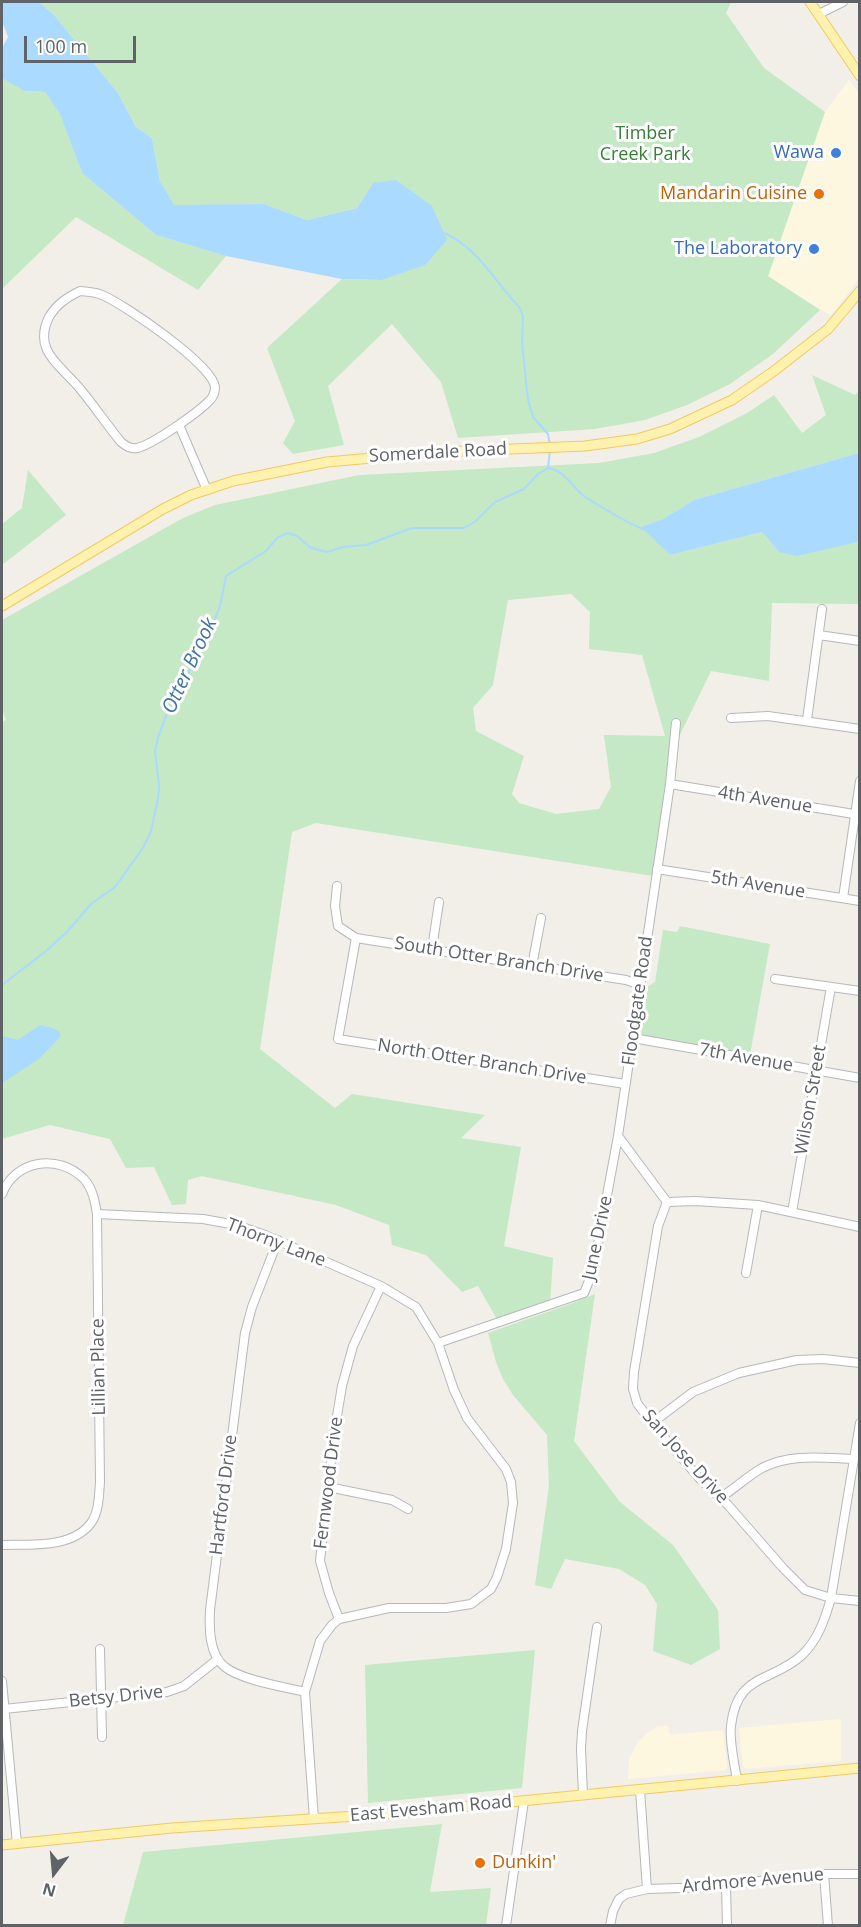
<!DOCTYPE html>
<html>
<head>
<meta charset="utf-8">
<style>
	body { margin:0 }
	#map { position:relative; width:861px; height:1927px; overflow:hidden; background:#f1efe8; font-family:"Open Sans",sans-serif }
	canvas { display:block }
	.frame { position:absolute; inset:0; border:3px solid #5f6368; pointer-events:none }
	.north { position:absolute; left:24px; top:1843px; width:60px; height:60px; -webkit-text-stroke:4px #fff; paint-order:stroke; rotate:196deg; font-size:16px; font-weight:700; line-height:24px; text-align:center; color:#5f6368 }
	.north::after { content:''; display:block; margin:auto; width:21px; height:27px; background:#5f6368; clip-path:polygon(50% 0,100% 100%,50% 72%,0 100%) }
	.scale { position:absolute; left:24px; top:36px; width:112px; height:27px; box-sizing:border-box; border:3px solid #5f6368; border-top:0; padding-left:8px; font-size:18px; line-height:21px; white-space:nowrap; color:#5f6368; -webkit-text-stroke:4px #fff; paint-order:stroke }
</style>
</head>
<body>
<div id="map">
<canvas width="861" height="1927"></canvas>
<div class="frame"></div>
<div class="north">N</div>
<div class="scale">100 m</div>
</div>
<script>
const ctx = document.querySelector('canvas').getContext('2d');
ctx.lineJoin = 'round';
function paint(path, color) { ctx.fillStyle = color; ctx.fill(path, 'evenodd'); }
function stroke(path, color, width, dash) { ctx.strokeStyle = color; ctx.lineWidth = width; ctx.lineCap = dash ? 'butt' : 'round'; ctx.setLineDash(dash || []); ctx.stroke(path); }
function drawText(font, color, halo, rows, align = 'center') {
  ctx.font = font + ' "Open Sans",sans-serif'; ctx.lineWidth = 6; ctx.setLineDash([]); ctx.textBaseline = 'middle'; ctx.strokeStyle = halo; ctx.fillStyle = color; for (const [text, x, y, turn = 0] of rows) {
    ctx.save(); ctx.translate(x, y); ctx.rotate((+turn || 0) * Math.PI / 180); ctx.textAlign = isNaN(turn) ? turn : align; if (halo) ctx.strokeText(text, 0, 0); ctx.fillText(text, 0, 0); ctx.restore();
  }
}
const commercial = new Path2D(`
	M849,80l10,13v185l-18,25 -11,12 -62,-38 57,-165z
	M841,1719v42l-95,8 -3,-3 -4,-38z
	M657,1726h11l2,9 53,-5 4,38 -2,2 -97,9 1,-20 10,-19z`);
const green = new Path2D(`
	M39,2h692l-5,11 38,55 61,44 -57,164 52,34 -47,44 -43,30 -43,21 -42,15 -50,9 -137,9 -17,-56 -49,-58 -64,62 16,59 -51,9 -10,-11 12,-22 -28,-73 75,-69 39,1 -8,-97 -16,25 -50,12 -43,-16 -90,2 -14,-25 -8,-43 -16,-11 -18,-34 -64,-78z
	M2,76l23,15 20,1 15,21 22,60 74,62 70,21 -28,34 -122,-73 -74,72z
	M812,375l43,20 4,-4v62l-165,47 -31,19 -21,8 28,28 92,-23 17,20 80,-11v63l-87,-1 -3,78 -58,-10 -34,70 -18,136 -343,-54 -24,9 -32,217 75,59 17,-14 133,21 -24,23 60,9 -17,99 49,12 -3,47 -52,16 -20,-35 -16,6 -36,-37 -34,-10 -3,-20 -53,-20 -134,-29 -14,4 -2,24 -14,1 -18,-38 -28,1 -16,-29 -60,-14 -48,14v-417l4,-2 -4,-11v-89l181,-102 32,-13 144,-30 240,-12 55,-10 45,-16 48,-24 27,-18 28,38 24,-18zM571,594l19,18 -1,37 53,6 23,81 -61,-1 7,52 -12,22 -43,5 -37,-11 -7,-9 12,-38 -48,-25 -3,-23 20,-23 15,-85z
	M28,470l38,45 -64,50v-41l20,-16z
	M680,926l90,18 -20,111 -109,-19 6,-49 8,-5 8,-52 14,2z
	M595,1294l-21,147 46,61 53,43 45,65 2,39 -29,16 -38,-14 4,-47 -12,-19 -26,-16 -54,-10 -14,30 -16,-4 14,-99 -2,-51 -34,-40 -10,-16 -7,-17 -8,-29 85,-30z
	M535,1650l-13,138 -154,15 -3,-138z
	M442,1824l-12,68 61,-4 -5,37h-363l20,-73z`);
const water = new Path2D(`
	M2,2h37l15,13 64,78 18,34 16,11 8,43 14,24 90,-1 43,16 50,-12 16,-25 23,-3 36,26 15,34 -22,25 -44,15 -39,-1 -116,-23 -70,-21 -74,-62 -22,-59 -15,-22 -20,-1 -23,-13v-30l6,-11 -6,-16z
	M859,453l1,88 -3,1 -60,14 -18,-4 -17,-20 -92,23 -29,-28 22,-8 31,-19z
	M40,1025l12,3 8,4v5l-21,22 -37,24v-47l16,4z`);
const stream = new Path2D(`
	M442,232c37,16 52,49 78,76l3,9 -1,26 6,57 5,17 15,17 2,11
	M548,468l2,-18
	M548,468c16,2 24,19 36,28 20,13 39,25 61,34
	M2,985l44,-34 20,-18 25,-29 24,-17 28,-39 8,-17 7,-32 1,-14 -4,-34 3,-13 10,-28 15,-21 12,-33 15,-24 10,-26 6,-30 40,-25 12,-14 10,-4 9,3 14,12 16,4 16,-5 23,-2 46,-17h52l12,-7 19,-19 29,-13 14,-15 10,-6`);
const minor = new Path2D(`
	M819,14l24,-12
	M80,291c8,1 15,1 22,4 22,9 111,70 113,92 0,5 -2,10 -5,13 -11,12 -58,45 -73,48 -7,1 -11,-2 -16,-6 -14,-17 -26,-35 -40,-52 -19,-24 -49,-38 -32,-73 8,-13 17,-19 31,-26z
	M179,425l28,65
	M819,635l41,6
	M731,718l37,-2 92,13
	M807,720l15,-111
	M670,784l190,31
	M657,869l203,32
	M337,886l-2,20 3,20 18,12 270,42 15,5
	M843,898l17,-117
	M356,938l-18,101 287,45
	M432,949l7,-47
	M532,966l9,-48
	M775,979l85,12
	M633,1038l227,40
	M2,1194c13,-34 56,-41 82,-15 9,10 11,23 13,35l3,268c-1,13 -1,30 -9,41 -19,26 -62,21 -89,22
	M667,1202l-9,24 -24,146 -1,17 4,14 15,20 48,56 28,26 55,63 22,22 26,8 29,3
	M667,1202l-49,-66 52,-352 6,-61
	M667,1202l28,-1 63,4 102,22
	M792,1212l39,-225
	M97,1214l106,5 33,6 29,10 116,51 35,21 22,36 16,47 13,28 39,51 5,13 2,21 -7,46 -9,28 -6,12 -20,15 -25,4h-57l-50,11 -7,6 -12,16 -15,51 9,127
	M278,1240l-26,67 -7,26 -35,277c-1,18 -1,45 15,57 16,13 59,20 80,25
	M746,1273l12,-68
	M438,1343l146,-50 9,-22 25,-135
	M652,1423l41,-31 46,-19 58,-13 26,-1 37,4
	M328,1487l64,13 16,9
	M720,1498c14,-9 28,-22 42,-30 29,-15 61,-10 92,-9
	M339,1619l-10,-26 -9,-32 14,-127 8,-48 11,-40 28,-60
	M100,1649l2,88
	M2,1681l15,163
	M4,1709l163,-17 17,-6 34,-27
	M737,1781c-2,-16 -8,-39 -6,-55 6,-54 41,-43 71,-71 16,-15 23,-36 29,-57l29,-175
	M640,1790l7,99
	M583,1795l-2,-46 1,-18 15,-104
	M824,1874l4,52
	M726,1885l1,41
	M506,1926l18,-125
	M610,1926l3,-15 6,-12 7,-5 21,-5 63,-2 106,-13h44`);
const major = new Path2D(`
	M810,2l50,74
	M2,606l161,-97 28,-14 42,-14 94,-19 112,-10 146,-6 52,-7 33,-10 62,-29 42,-29 54,-42 32,-38
	M2,1845l170,-17 215,-14 473,-46`);
const markers = [
	[836,153,6,"#3f7fe0"],
	[819,194,6,"#e8710a"],
	[814,249,6,"#3f7fe0"],
	[480,1863,6,"#e8710a"]
];
const parkNames = [
	["Timber",645,134],
	["Creek Park",645,155]
];
const shopNames = [
	["Wawa",824,153],
	["The Laboratory",802,249]
];
const foodNames = [
	["Mandarin Cuisine",807,194],
	["Dunkin'",492,1863,"left"]
];
const streetNames = [
	["Somerdale Road",438,453,-3],
	["4th Avenue",765,800,9],
	["5th Avenue",758,885,9],
	["South Otter Branch Drive",499,960,9],
	["Floodgate Road",638,1001,-82],
	["7th Avenue",746,1058,10],
	["North Otter Branch Drive",482,1062,9],
	["Wilson Street",811,1100,-80],
	["June Drive",598,1238,-78],
	["Thorny Lane",276,1243,21],
	["Lillian Place",99,1367,-91],
	["San Jose Drive",685,1457,48],
	["Fernwood Drive",329,1483,-83],
	["Hartford Drive",224,1495,-83],
	["Betsy Drive",116,1697,-6],
	["East Evesham Road",431,1809,-5],
	["Ardmore Avenue",753,1881,-5]
];
const waterNames = [
	["Otter Brook",190,666,-65]
];
paint(commercial, '#fef7e0');
paint(green, '#c5e8c5');
paint(water, '#aadaff');
stroke(stream, '#aadaff', 2);
stroke(minor, '#b5b8bc', 10);
stroke(major, '#f2c960', 11);
stroke(minor, '#fff', 8);
stroke(major, '#fff2af', 9);
for (const [x, y, r, color] of markers) { const dot = new Path2D(); dot.arc(x, y, r, 0, 2 * Math.PI); ctx.fillStyle = color; ctx.fill(dot); stroke(dot, '#fff', 2); }
drawText('18px', '#348238', '#fff', parkNames);
drawText('18px', '#366cbe', '#fff', shopNames, 'right');
drawText('18px', '#c56008', '#fff', foodNames, 'right');
drawText('18px', '#5f6368', '#fff', streetNames);
drawText('italic 20px', '#4174aa', '#fff', waterNames);
</script>
</body>
</html>
